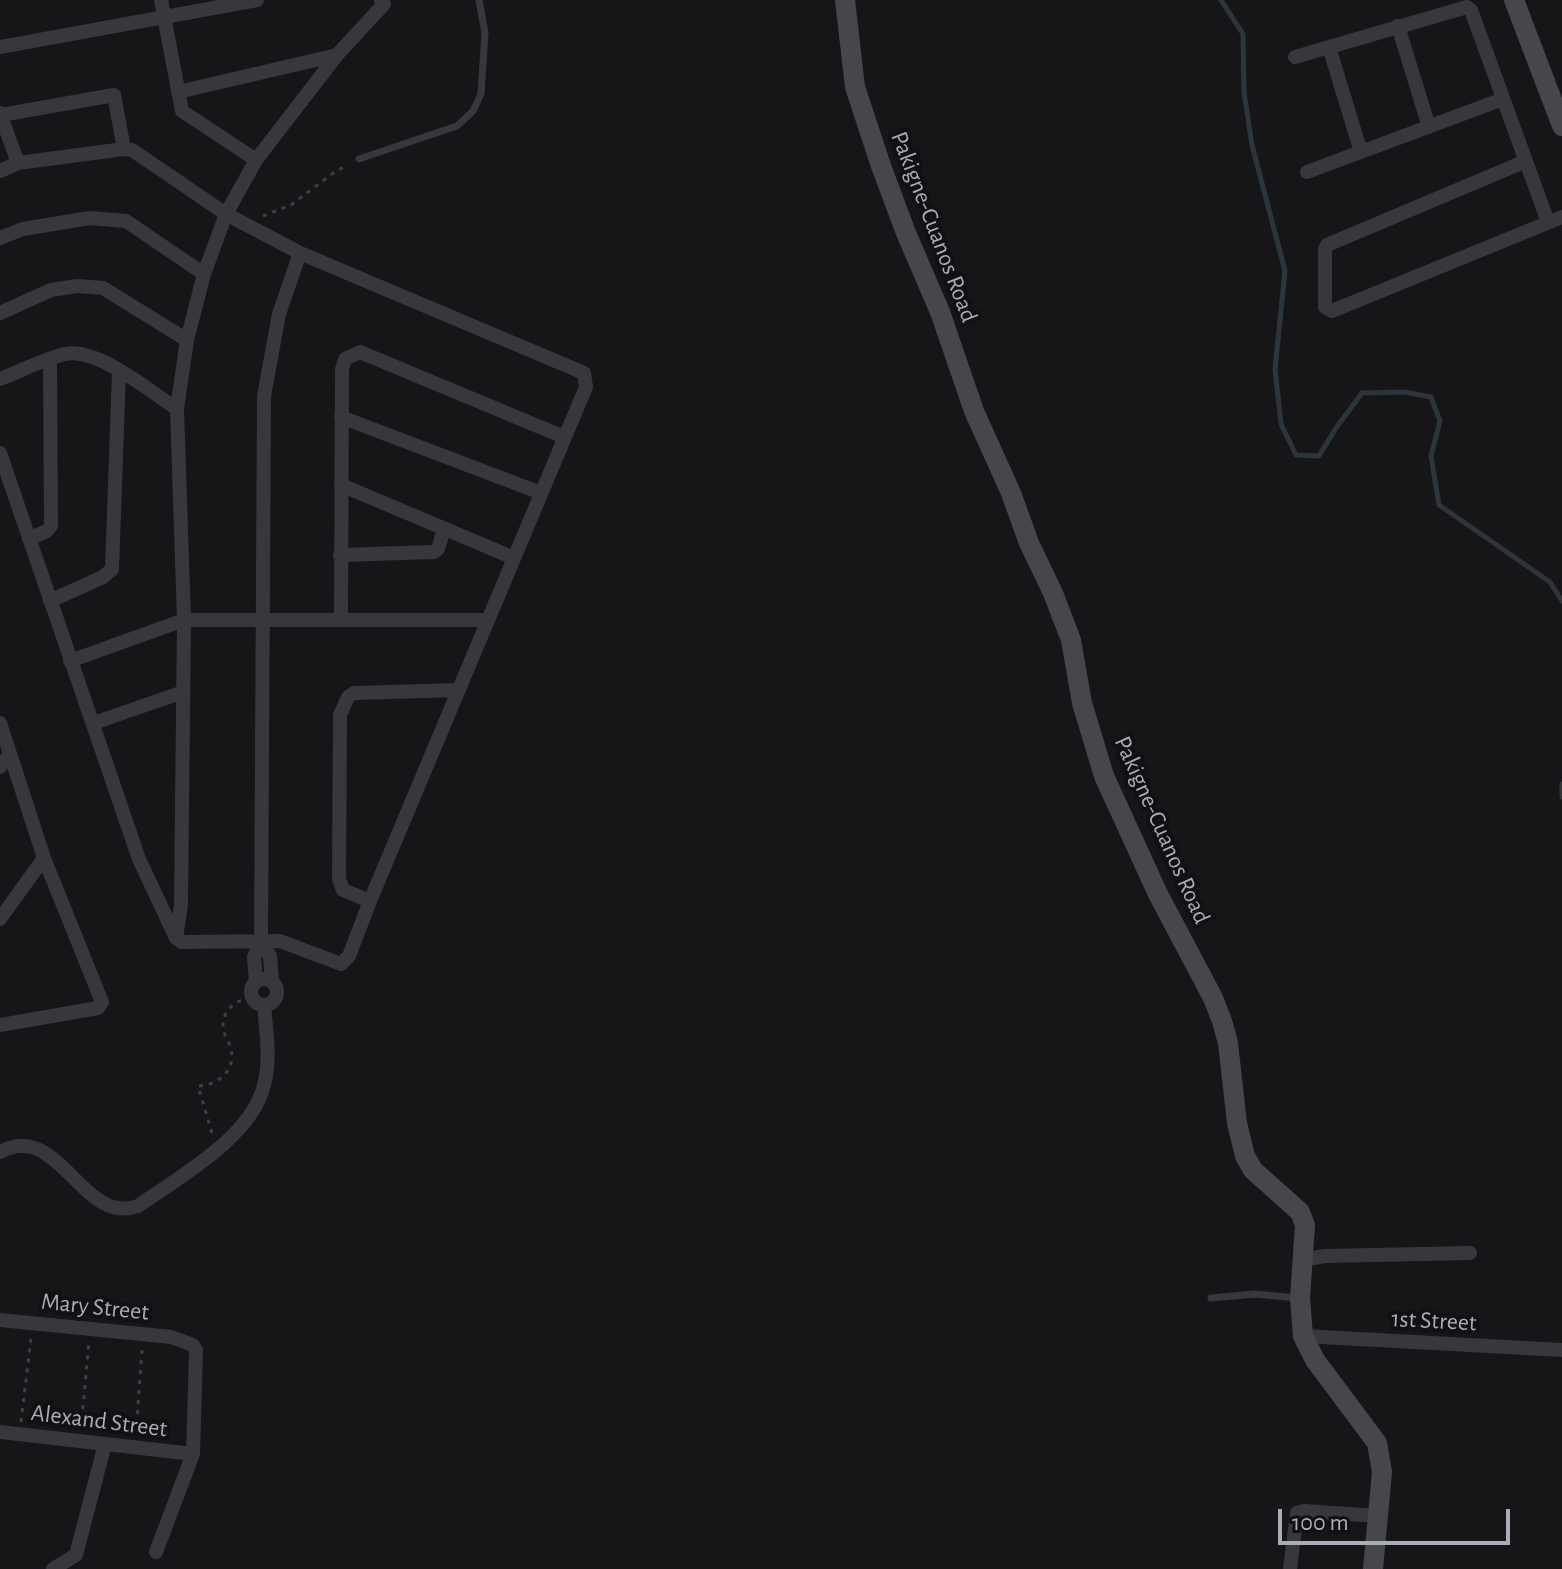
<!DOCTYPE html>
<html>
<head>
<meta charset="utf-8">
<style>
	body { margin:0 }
	#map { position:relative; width:1562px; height:1569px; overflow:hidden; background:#161618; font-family:"Alegreya Sans",sans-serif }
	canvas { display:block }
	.scale { position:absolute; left:1278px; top:1509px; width:232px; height:36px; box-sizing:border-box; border:4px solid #a8adb8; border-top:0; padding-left:10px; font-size:24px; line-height:28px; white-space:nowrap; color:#a8adb8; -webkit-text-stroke:6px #111113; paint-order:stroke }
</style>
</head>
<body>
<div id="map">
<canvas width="1562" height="1569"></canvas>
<div class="scale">100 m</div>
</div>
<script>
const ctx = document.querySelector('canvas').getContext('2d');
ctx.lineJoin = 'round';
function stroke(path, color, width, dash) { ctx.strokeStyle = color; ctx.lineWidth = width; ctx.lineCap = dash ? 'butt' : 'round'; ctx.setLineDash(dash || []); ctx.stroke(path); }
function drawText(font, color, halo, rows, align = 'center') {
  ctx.font = font + ' "Alegreya Sans",sans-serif'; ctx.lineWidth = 8; ctx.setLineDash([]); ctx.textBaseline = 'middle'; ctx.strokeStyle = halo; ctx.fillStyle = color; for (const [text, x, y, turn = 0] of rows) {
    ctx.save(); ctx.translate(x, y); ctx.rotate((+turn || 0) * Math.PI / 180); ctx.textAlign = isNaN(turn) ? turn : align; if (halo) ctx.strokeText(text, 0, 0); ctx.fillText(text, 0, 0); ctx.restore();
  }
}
const stream = new Path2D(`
	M1221,0l22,34 1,58 8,53 33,126 -10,98 6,55 15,31 23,1 17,-28 26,-35 42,-1 27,5 9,24 -9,35 8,49 111,77 12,19
	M1562,784v13`);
const path = new Path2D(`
	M263,216l28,-11 45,-34 12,-6
	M212,1133l-14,-47c20,-1 38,-15 33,-37 -1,-6 -6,-11 -7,-18 -5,-19 11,-31 28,-34
	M21,1422l10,-84
	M81,1429l8,-88
	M136,1434l6,-84`);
const lane = new Path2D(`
	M359,159l98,-33 16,-15 8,-17 4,-61 -6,-33
	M1211,1298l44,-4 42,4`);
const street = new Path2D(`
	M161,0l21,111 74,49
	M1398,26l31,101
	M0,47l257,-47
	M1329,47l32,105
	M1295,57l172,-50 4,3 77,212
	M178,92l159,-37
	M0,113l18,50
	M1,115l113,-20 10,54
	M1526,161l-199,84 -2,4v58l7,4 230,-94
	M0,171l18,-8 106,-14 8,1 94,64 74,39 284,120 2,14 -216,514 -21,55 -8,8 -61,-23 -98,1 -6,-4 -37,-79 -139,-406
	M1307,172l196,-73
	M0,238l23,-9 67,-11 36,3 78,53
	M0,313l51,-23 26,-4 26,2 84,52
	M0,379c21,-8 43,-20 65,-25 32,-7 85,37 112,55
	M341,417l200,76
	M341,485l173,73
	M29,539l18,-8 4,-5 -1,-166
	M340,555l94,-3 4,-3 6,-20
	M50,601l53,-24 9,-8 7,-197
	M341,620l1,-251 3,-10 15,-7 204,85
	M70,661l114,-41h304
	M0,723l44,135 58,144 -4,6 -98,17
	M94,723l89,-31
	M0,767l10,-13
	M370,901l-27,-11 -4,-11 1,-164 8,-18 6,-4 105,-3
	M0,919l44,-61
	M176,938l5,-33 3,-285 -7,-211 10,-69 17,-66 22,-60 30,-54 81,-105 47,-51 -3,-4
	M261,941l3,-545 15,-82 21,-61
	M251 992a13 13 0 1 1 26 0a13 13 0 1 1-26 0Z
	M256,982l-2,-25 7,-16 9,15 2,25
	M0,1152c60,-32 81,74 138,54 41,-29 114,-69 126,-121 7,-25 2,-54 0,-80
	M1303,1260l22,-4 145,-3
	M0,1320l171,17 22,8 3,5 -3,104 -37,98
	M1303,1336l259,14
	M0,1432l193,22
	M53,1569l23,-14 29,-111
	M1290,1569l7,-56 7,-2 74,5`);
const secondary = new Path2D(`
	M845,0l10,87 26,79 25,67 34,79 34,99 37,82 18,50 24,50 18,47 11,63 22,73 54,118 55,104 9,23 6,22 9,80 8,33 8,14 47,42 5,13 -5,73 3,38 12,24 62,83 5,29 -9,97
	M1514,0l48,126`);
const streetNames = [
	["Pakigne-Cuanos Road",934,227,69],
	["Pakigne-Cuanos Road",1162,830,66],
	["Mary Street",95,1307,6],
	["1st Street",1434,1321,3],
	["Alexand Street",99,1421,7]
];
stroke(stream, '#2c353c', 5);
stroke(path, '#3d3f44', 3, [4, 6]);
stroke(lane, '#37383d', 7);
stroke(street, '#37383d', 14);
stroke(secondary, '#45474d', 20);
drawText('24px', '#a8adb8', '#111113', streetNames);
</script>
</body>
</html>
